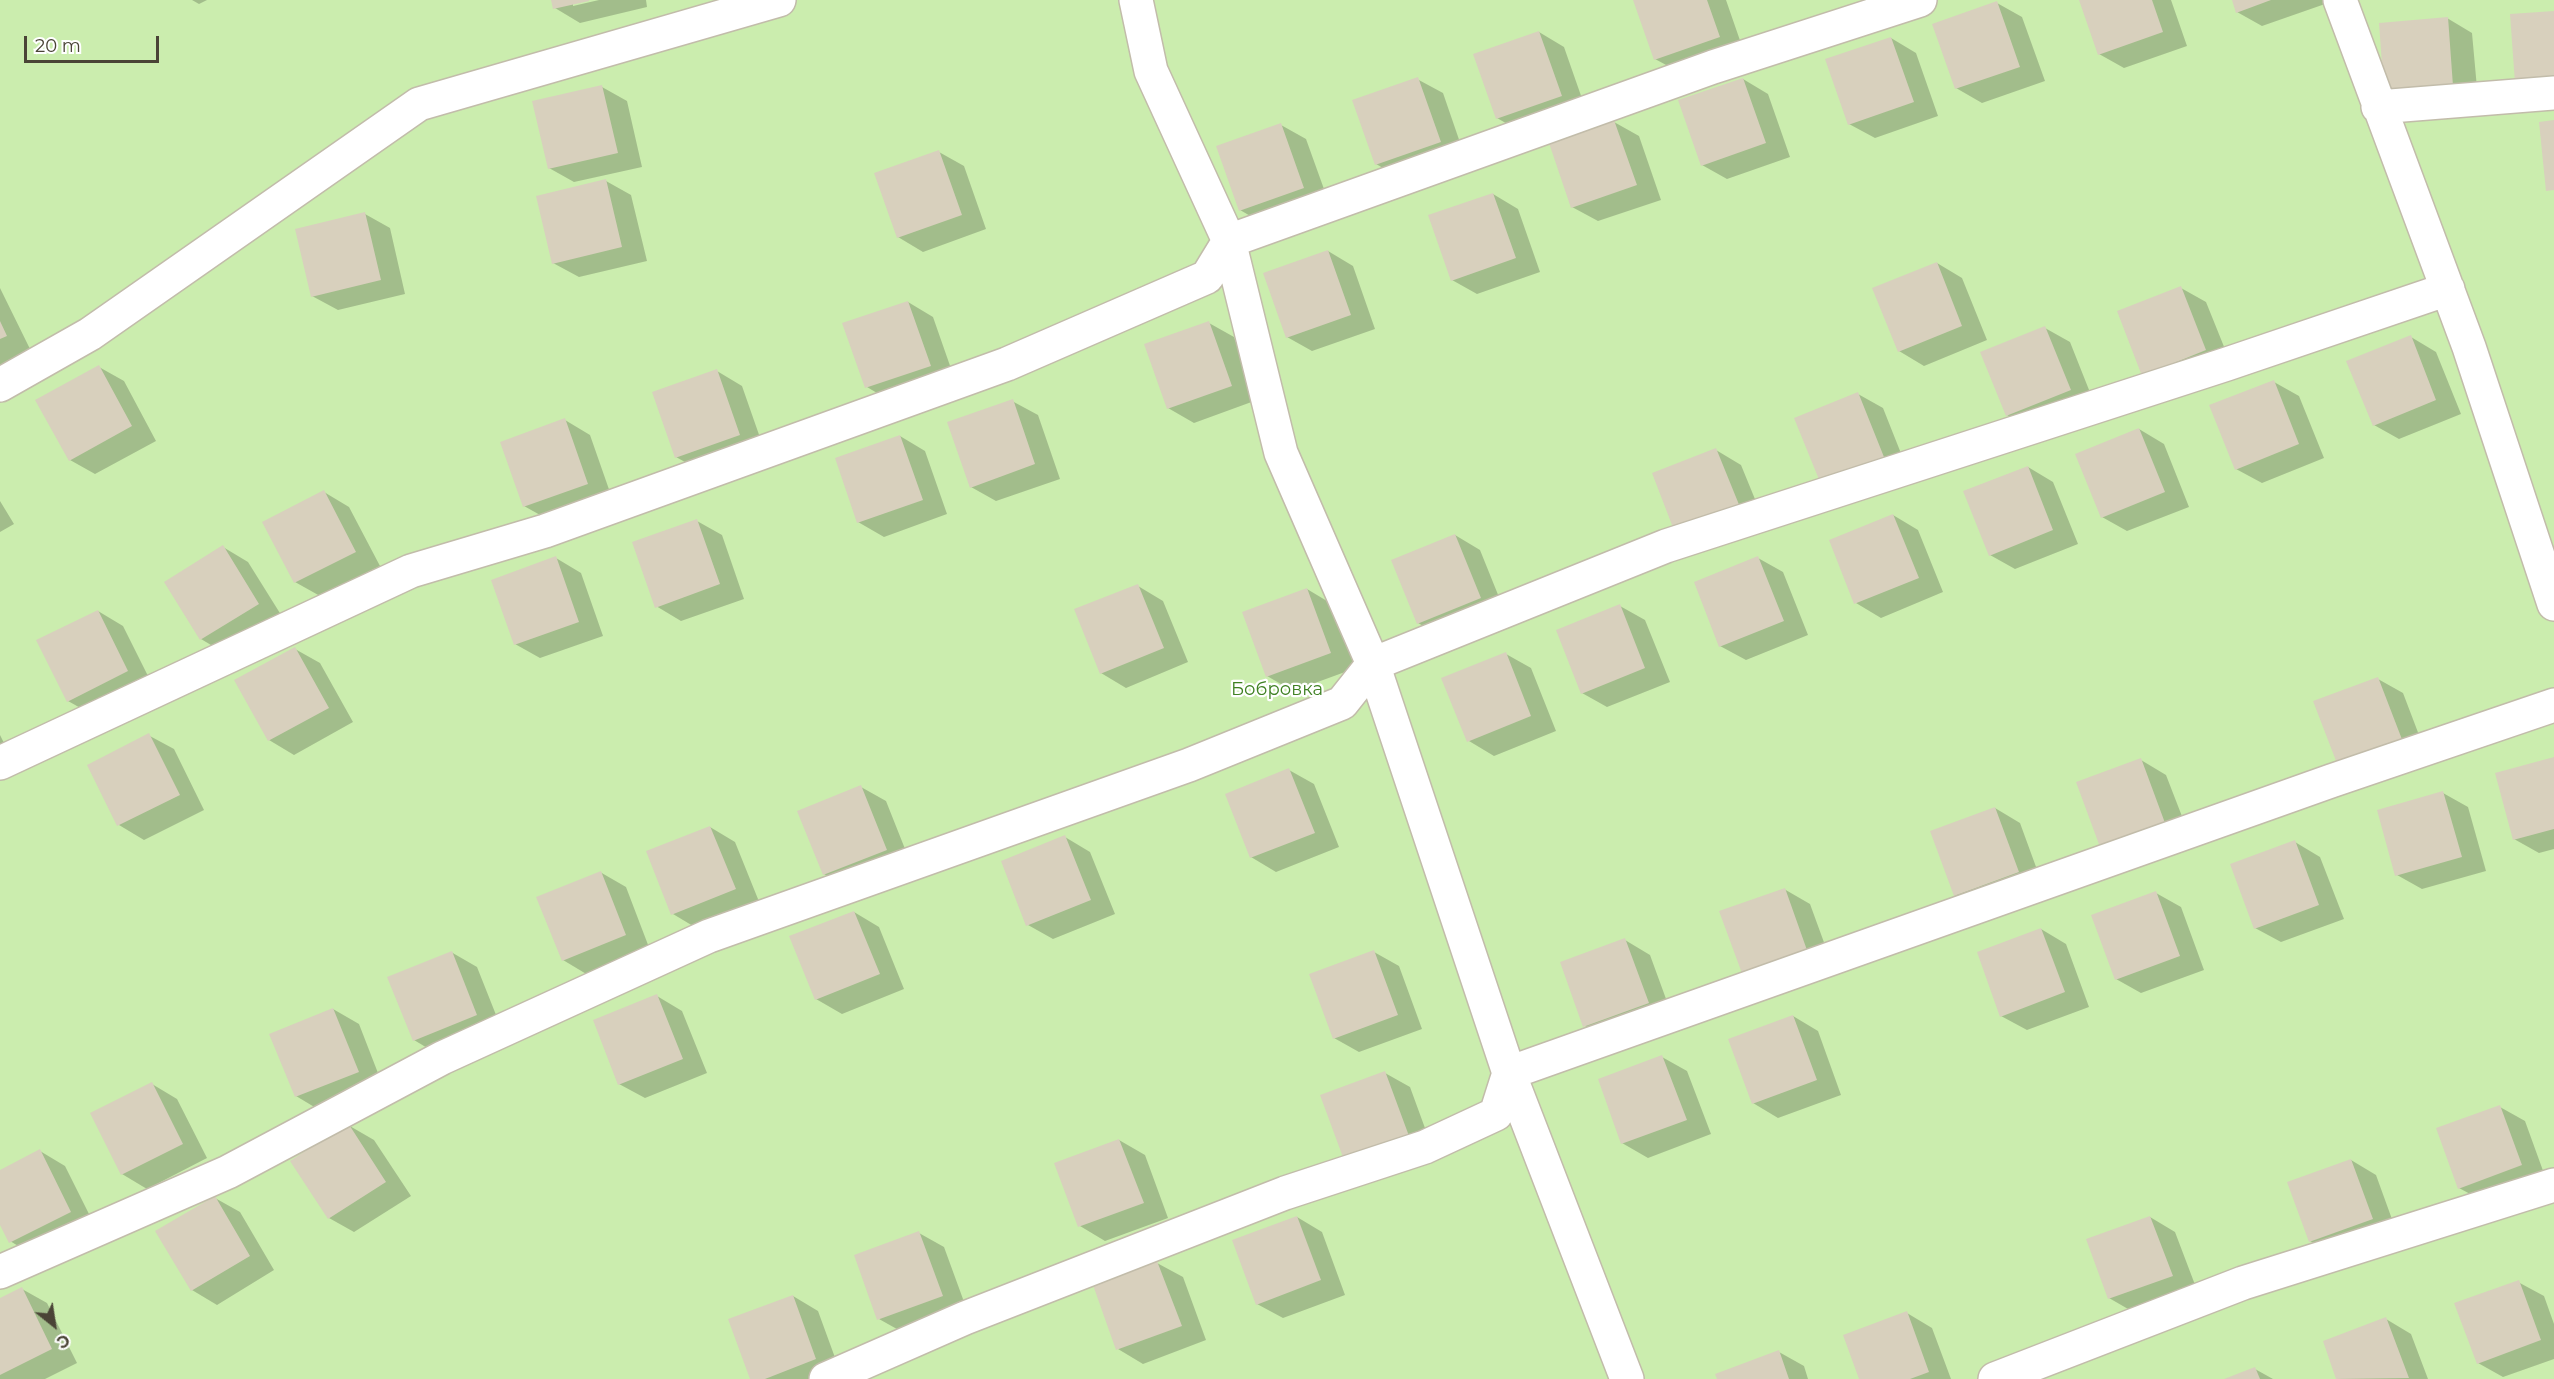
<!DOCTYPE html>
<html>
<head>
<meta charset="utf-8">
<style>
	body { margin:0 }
	#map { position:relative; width:2554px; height:1379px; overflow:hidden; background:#f5f3e8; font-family:Montserrat,sans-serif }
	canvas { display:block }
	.north { position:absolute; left:24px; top:1295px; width:60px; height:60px; -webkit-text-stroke:4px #fff; paint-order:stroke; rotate:150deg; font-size:16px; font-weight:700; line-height:24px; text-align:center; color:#4a4436 }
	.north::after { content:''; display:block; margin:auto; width:21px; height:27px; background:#4a4436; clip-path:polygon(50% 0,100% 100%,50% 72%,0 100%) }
	.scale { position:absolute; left:24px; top:36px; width:135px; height:27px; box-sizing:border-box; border:3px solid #4a4436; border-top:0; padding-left:8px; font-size:18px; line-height:21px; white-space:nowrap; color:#4a4436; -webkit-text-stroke:4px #fff; paint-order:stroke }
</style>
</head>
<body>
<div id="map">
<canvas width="2554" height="1379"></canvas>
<div class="north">С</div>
<div class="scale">20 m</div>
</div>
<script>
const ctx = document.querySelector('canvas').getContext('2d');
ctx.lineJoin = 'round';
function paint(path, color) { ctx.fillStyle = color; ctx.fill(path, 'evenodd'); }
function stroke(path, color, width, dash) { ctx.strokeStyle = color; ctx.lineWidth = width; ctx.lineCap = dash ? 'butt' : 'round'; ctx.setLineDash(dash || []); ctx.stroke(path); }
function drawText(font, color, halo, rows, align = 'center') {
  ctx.font = font + ' Montserrat,sans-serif'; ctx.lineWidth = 4.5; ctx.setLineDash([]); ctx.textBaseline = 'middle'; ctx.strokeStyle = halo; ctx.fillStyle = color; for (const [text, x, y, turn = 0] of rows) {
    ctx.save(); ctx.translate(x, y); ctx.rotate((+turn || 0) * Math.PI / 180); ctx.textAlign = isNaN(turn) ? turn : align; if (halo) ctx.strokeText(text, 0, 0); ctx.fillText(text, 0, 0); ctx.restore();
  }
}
const green = new Path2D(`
	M0,0h2554v1379h-2554z`);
const shadow = new Path2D(`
	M192,0h15l-8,4z
	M553,0h33l-13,3v3l26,-6h47l1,7 -67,16 -25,-15z
	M1635,0h91l18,52 -63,21 -26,-14z
	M2080,0h91l16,46 -63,22 -25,-14z
	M2233,0h91l1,4 -63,22 -25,-14z
	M1997,3l25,14 23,64 -63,22 -26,-15z
	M2447,18l25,15 6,66 -67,7z
	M1539,32l25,15 22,63 -63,23 -26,-15z
	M1891,38l25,15 22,63 -63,22 -26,-14z
	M1417,79l26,14 22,64 -64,21 -25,-14z
	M1743,79l25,15 22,63 -63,22 -25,-14z
	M602,87l25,14 15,66 -68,15 -25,-14z
	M1614,122l25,14 22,64 -63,21 -26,-14z
	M1281,125l25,14 23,64 -63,22 -26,-15z
	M939,152l25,14 22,63 -63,23 -25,-15z
	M606,181l25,14 16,66 -68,16 -26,-14z
	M1493,194l25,15 22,63 -63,22 -25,-14z
	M365,214l25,14 15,66 -67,16 -26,-14z
	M1328,251l25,15 22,63 -63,22 -25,-14z
	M1937,263l25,15 25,62 -63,26 -25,-15z
	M0,288l31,63 -31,14z
	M2181,288l25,14 25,62 -87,11z
	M908,302l25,15 22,63 -63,22 -25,-15z
	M1209,323l25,14 23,63 -63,23 -26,-15z
	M2045,328l25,14 25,63 -63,24 -25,-14z
	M2411,337l25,15 25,62 -62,25 -25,-14z
	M99,367l25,14 32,60 -61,33 -25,-14z
	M717,371l25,15 22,63 -63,22 -25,-14z
	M2274,382l25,14 25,62 -62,25 -26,-14z
	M1858,394l25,14 25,63 -62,25z
	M1012,401l26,14 22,64 -64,22 -25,-14z
	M565,420l25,15 22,63 -63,22 -25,-14z
	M2139,429l25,15 25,63 -62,24 -25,-14z
	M900,436l25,15 22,63 -63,23 -26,-15z
	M1716,450l25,15 25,61 -62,25 -25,-14z
	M2028,467l25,15 25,62 -63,25 -25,-14z
	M324,492l25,15 31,59 -60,30 -25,-14z
	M0,501l14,23 -14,8z
	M1893,515l25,15 25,62 -62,26 -25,-15z
	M697,521l25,14 22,64 -63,22 -25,-15z
	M1455,535l25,15 25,62 -62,25 -25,-14z
	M223,547l25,15 35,56 -57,36 -25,-15 -35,-56z
	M556,558l25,15 22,63 -63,22 -25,-14z
	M1758,558l25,14 25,63 -62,25 -26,-14z
	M1138,586l25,15 25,61 -62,26 -25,-15z
	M1307,589l25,15 24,64 -63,23 -26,-15z
	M1620,606l25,14 25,62 -63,25 -25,-14z
	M98,611l25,15 30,60 -60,29 -25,-14z
	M295,649l25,14 33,59 -59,33 -25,-15z
	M1506,654l25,14 25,63 -62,25 -25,-15z
	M2378,679l25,14 24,63 -63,23z
	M0,735l12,24 -12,5z
	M148,735l26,14 30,61 -60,30 -25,-15z
	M2554,759v90l-15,4 -25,-14z
	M2141,760l25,15 24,62 -112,-54z
	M1289,770l25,14 25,63 -63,25 -25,-15z
	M861,787l25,14 25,63 -62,25 -25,-15z
	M2443,793l25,14 18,64 -64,18 -25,-14z
	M1995,808l25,15 23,63 -63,23 -25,-14z
	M710,827l25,15 25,62 -62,25 -25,-15z
	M1065,837l25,15 25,62 -62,25 -25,-14z
	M2295,842l25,15 24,62 -63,23 -26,-14z
	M600,872l26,15 24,63 -62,25 -25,-15z
	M1784,889l26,15 23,63 -112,-55z
	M2156,893l25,14 23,63 -63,23 -25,-14z
	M854,912l25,15 25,62 -62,25 -26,-15z
	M2041,929l25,15 23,63 -62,23 -26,-14z
	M1625,940l25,15 23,63 -63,23 -25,-15z
	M451,952l26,15 25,63 -63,25 -25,-15z
	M1374,952l25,14 23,63 -63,23 -25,-14z
	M657,996l25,15 25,62 -62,25 -26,-14z
	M333,1009l26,15 24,62 -62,25 -25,-15z
	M1793,1016l25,15 23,64 -63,23 -25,-15z
	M1662,1057l25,14 24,63 -63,24 -26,-15z
	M1385,1073l25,14 23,63 -63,23z
	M152,1084l25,15 30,59 -60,31 -25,-15z
	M2500,1107l25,14 21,58 -61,23 -26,-14z
	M348,1125l26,15 37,56 -57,36 -25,-14z
	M1119,1140l26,15 23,63 -63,23 -25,-15z
	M40,1151l25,15 30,60 -60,30 -25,-15 -10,-20v-49z
	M2351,1160l25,15 21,58 -62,23 -25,-15z
	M215,1198l25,14 34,58 -57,35 -25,-15z
	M1297,1217l25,15 23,63 -62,23 -26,-14z
	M2150,1217l25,15 22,58 -62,23 -26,-15z
	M919,1233l25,14 23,63 -63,23 -25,-14z
	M1157,1263l26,14 23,63 -63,24 -25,-15z
	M2518,1282l26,14 10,28v35l-51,18 -25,-14z
	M22,1289l25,14 30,60 -32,16h-45v-79z
	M793,1296l25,15 23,63 -14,5h-75z
	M1907,1313l25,15 19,51h-90z
	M2386,1319l25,15 17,45h-90l-14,-37z
	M1779,1352l25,14 4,13h-90z
	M2255,1369l18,10h-46z`);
const building = new Path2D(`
	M551,0h38v1l-36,8z
	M1633,0h74l13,37 -66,23z
	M2079,0h73l11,32 -65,23z
	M2232,0h39l-35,13z
	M1997,1l23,66 -65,22 -23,-65z
	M2554,11v69l-39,3 -5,-69z
	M2448,17l5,69 -69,6 -5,-69z
	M1539,31l23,65 -66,23 -23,-65z
	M1891,37l23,65 -66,23 -23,-66z
	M1418,77l23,65 -66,23 -23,-65z
	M1743,78l23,65 -65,23 -23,-66z
	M602,85l16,68 -70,16 -16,-68z
	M1614,120l23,65 -66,23 -22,-65z
	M2554,120v70l-8,1 -7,-69z
	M1281,123l23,65 -65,23 -23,-65z
	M939,150l23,65 -65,23 -23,-65z
	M606,179l16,68 -70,17 -16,-68z
	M1493,193l23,65 -65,23 -23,-66z
	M365,212l16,68 -70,17 -16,-68z
	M1328,250l23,65 -65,23 -23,-65z
	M1937,262l25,64 -64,26 -26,-64z
	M2181,286l25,64 -64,26 -25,-65z
	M908,301l23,65 -66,22 -23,-65z
	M0,321l7,15 -7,3z
	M1209,321l23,65 -65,23 -23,-65z
	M2045,326l26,64 -65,26 -26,-64z
	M2411,335l25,65 -63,26 -27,-65z
	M99,365l33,61 -63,35 -34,-61z
	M717,369l23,66 -65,23 -23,-66z
	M2274,380l25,64 -64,26 -26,-65z
	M1858,392l26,65 -64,25 -26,-64z
	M1013,399l22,65 -65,24 -23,-66z
	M565,418l23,66 -65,23 -23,-65z
	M2139,428l26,64 -64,26 -26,-64z
	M900,435l23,65 -66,23 -22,-65z
	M1716,448l26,64 -65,26 -25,-65z
	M2028,466l25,64 -64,26 -26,-65z
	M324,490l32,62 -62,31 -32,-61z
	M1893,514l26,64 -65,26 -25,-64z
	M697,519l23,65 -65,24 -23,-66z
	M1455,534l26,64 -64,26 -26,-64z
	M223,545l36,59 -59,36 -36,-58z
	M556,556l23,66 -65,23 -23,-65z
	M1758,556l26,65 -65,26 -25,-65z
	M1138,584l26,64 -64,26 -26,-65z
	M1307,588l24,65 -65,24 -24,-65z
	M1620,604l25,64 -64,26 -25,-64z
	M98,610l30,61 -61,31 -31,-62z
	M295,647l34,61 -61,33 -34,-61z
	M1506,652l25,64 -64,26 -26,-64z
	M2378,677l25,65 -65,24 -25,-65z
	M149,733l31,62 -63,31 -30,-61z
	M2554,757v72l-41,11 -18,-67z
	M2141,758l24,65 -65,24 -24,-65z
	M1289,768l26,65 -65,25 -25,-64z
	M861,785l26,65 -64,25 -26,-64z
	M2443,791l19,66 -67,19 -18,-66z
	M1995,807l24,65 -65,24 -24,-65z
	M710,826l26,63 -65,26 -25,-64z
	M1065,835l26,65 -65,26 -25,-65z
	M2295,840l24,65 -65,24 -24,-65z
	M601,871l25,64 -64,26 -26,-64z
	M1785,888l23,65 -65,23 -24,-65z
	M2156,891l24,65 -65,24 -24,-65z
	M854,911l26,63 -65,26 -26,-64z
	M2041,928l24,64 -65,25 -23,-65z
	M1625,938l24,65 -66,24 -23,-65z
	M1374,950l24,65 -65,24 -24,-65z
	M452,951l25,64 -64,26 -26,-64z
	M657,994l26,65 -65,26 -25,-65z
	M333,1008l26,64 -64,25 -26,-63z
	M1793,1015l24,65 -65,24 -24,-65z
	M1662,1055l25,65 -66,24 -23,-65z
	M1385,1071l24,65 -65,24 -24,-65z
	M152,1082l31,62 -62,31 -31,-62z
	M2500,1105l22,60 -64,24 -22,-61z
	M348,1123l38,59 -58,37 -38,-58z
	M1119,1139l25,64 -66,24 -24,-64z
	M40,1149l31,63 -62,31 -9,-18v-55z
	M2351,1159l22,60 -64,23 -22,-60z
	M215,1196l35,60 -59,35 -36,-60z
	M1297,1216l24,64 -65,25 -24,-65z
	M2150,1216l23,60 -65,23 -22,-60z
	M919,1231l24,65 -66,24 -23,-65z
	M1157,1261l25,65 -66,24 -23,-65z
	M2519,1280l22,60 -64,24 -23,-61z
	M22,1287l30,62 -52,26v-77z
	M793,1295l23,64 -51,20h-15l-22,-60z
	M1907,1311l22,61 -19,7h-51l-16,-44z
	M2386,1317l23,61 -73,1 -13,-38z
	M1779,1350l10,29h-72l-2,-5z
	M2255,1367l5,12h-36z`);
const minor = new Path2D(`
	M1136,0l15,71 78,170 52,212 92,211 136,409 118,306
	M2340,0l129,347 85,257
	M2378,107l176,-14
	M0,385l90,-51 329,-230 360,-104
	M0,763l411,-192 134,-40 462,-167 200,-87 22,-36 484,-174 207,-67
	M0,1272l228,-100 214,-114 267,-122 480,-171 153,-62 31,-39 293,-118 561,-182 221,-75
	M826,1379l139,-61 320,-125 140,-46 71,-33 13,-41 822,-292 223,-76
	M1995,1379l248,-96 311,-98`);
const parkNames = [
	["Бобровка",1277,690]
];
paint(green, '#cbedae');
paint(shadow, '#0003');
paint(building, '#d8d0bd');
stroke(minor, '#c2bcaa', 36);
stroke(minor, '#fff', 33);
drawText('18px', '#3f8123', '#fff', parkNames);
</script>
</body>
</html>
